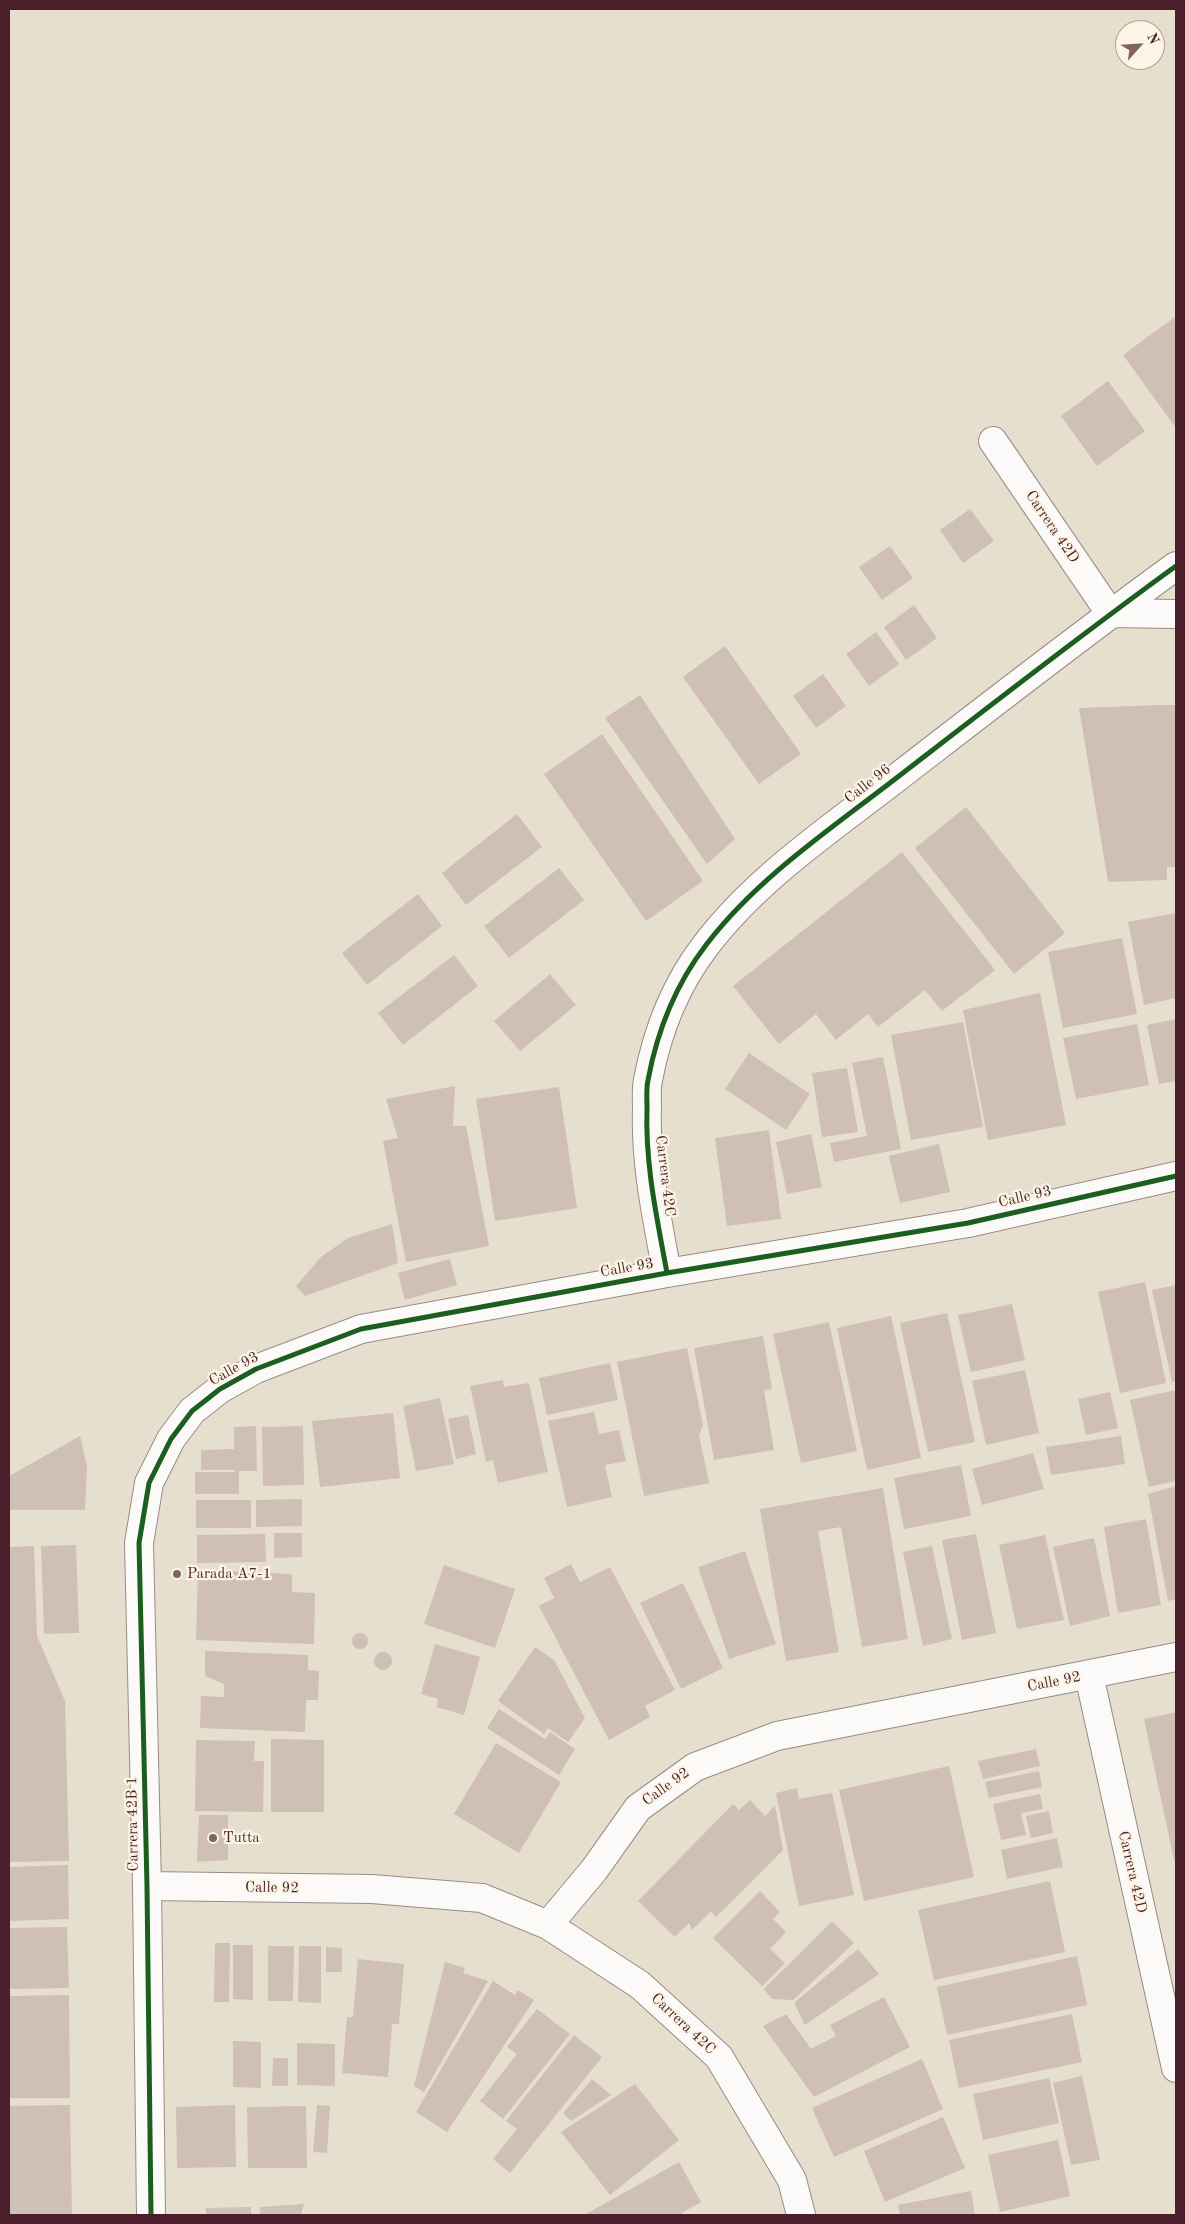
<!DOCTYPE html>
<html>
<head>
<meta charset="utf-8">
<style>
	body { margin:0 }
	#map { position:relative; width:1185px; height:2224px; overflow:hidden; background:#e6dfce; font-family:"Old Standard TT",serif }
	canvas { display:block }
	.frame { position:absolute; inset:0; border:10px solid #4a1f2b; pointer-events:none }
	.north { position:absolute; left:1115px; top:20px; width:50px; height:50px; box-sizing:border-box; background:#fcf5e5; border:1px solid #b59f9b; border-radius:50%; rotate:64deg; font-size:14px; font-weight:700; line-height:20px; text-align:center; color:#4a1f2b }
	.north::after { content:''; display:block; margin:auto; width:18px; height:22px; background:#816264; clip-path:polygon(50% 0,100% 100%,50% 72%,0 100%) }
</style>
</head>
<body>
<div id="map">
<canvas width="1185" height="2224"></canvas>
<div class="frame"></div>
<div class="north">N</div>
</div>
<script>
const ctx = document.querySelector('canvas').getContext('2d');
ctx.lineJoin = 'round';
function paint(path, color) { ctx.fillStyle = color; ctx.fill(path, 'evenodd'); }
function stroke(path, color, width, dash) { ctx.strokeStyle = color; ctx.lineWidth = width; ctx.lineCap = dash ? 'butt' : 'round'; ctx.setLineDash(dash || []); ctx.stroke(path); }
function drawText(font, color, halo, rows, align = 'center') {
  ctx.font = font + ' "Old Standard TT",serif'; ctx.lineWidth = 4.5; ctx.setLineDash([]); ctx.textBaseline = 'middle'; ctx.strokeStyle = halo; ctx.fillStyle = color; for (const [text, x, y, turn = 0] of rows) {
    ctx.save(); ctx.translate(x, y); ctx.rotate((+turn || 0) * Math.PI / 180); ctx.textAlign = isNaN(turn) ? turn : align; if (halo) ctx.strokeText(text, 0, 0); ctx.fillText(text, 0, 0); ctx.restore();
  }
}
const building = new Path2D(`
	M1176,316v112l-53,-73z
	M1108,381l37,50 -48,35 -36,-50z
	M970,509l24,32 -31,22 -23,-33z
	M890,546l23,32 -31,22 -23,-33z
	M914,605l23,33 -31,22 -22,-33z
	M876,632l23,32 -30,22 -23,-32z
	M725,646l76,108 -42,30 -76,-107z
	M823,674l23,32 -30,22 -23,-32z
	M640,695l95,144 -28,25 -102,-146z
	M1161,705h15v162h-9v13l-59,2 -29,-174z
	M602,734l101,147 -57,40 -102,-147z
	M966,807l99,126 -51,41 -99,-126z
	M517,814l25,33 -76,58 -24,-32z
	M902,852l93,118 -53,41 -17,-21 -47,37 -10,-13 -32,26 -20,-26 -37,30 -46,-58z
	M559,868l25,32 -75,58 -25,-32z
	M418,894l24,32 -75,59 -25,-32z
	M1176,913v85l-32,7 -16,-83z
	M1122,938l15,76 -74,14 -15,-76z
	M454,955l24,31 -75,59 -25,-32z
	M550,974l26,31 -56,46 -26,-30z
	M1040,993l26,132 -78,15 -25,-130z
	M1176,1019v62l-17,3 -12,-59z
	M963,1022l20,105 -72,13 -20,-105z
	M1137,1024l12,61 -73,14 -13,-61z
	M749,1053l61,41 -24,36 -61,-41z
	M883,1057l18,92 -67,13 -4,-19 37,-7 -15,-73z
	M847,1068l11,64 -36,5 -10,-64z
	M455,1086l-2,40h13l23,120 -83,16 -23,-121 15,-3 -12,-39z
	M559,1087l18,121 -82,13 -19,-122z
	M769,1130l12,89 -54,7 -12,-88z
	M811,1134l11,53 -35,7 -11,-52z
	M939,1144l11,48 -50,11 -11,-47z
	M392,1224l6,39 -93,33 -9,-10 25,-29 27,-19z
	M450,1259l7,26 -52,15 -7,-27z
	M1145,1282l21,101 -46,10 -22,-101z
	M1176,1285v96l-4,1 -20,-92z
	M1012,1304l13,56 -54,12 -13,-57z
	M947,1313l28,129 -47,10 -28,-129z
	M891,1316l30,142 -54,12 -30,-142z
	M829,1322l28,129 -56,12 -28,-129z
	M763,1336l9,53 -8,1 10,60 -60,10 -20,-112z
	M687,1348l16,77 -4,10 10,48 -65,13 -27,-134z
	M610,1363l8,37 -71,15 -8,-37z
	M1025,1370l14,63 -53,12 -14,-64z
	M503,1380l1,7 25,-4 19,89 -50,11 -5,-23 -7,2 -16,-76z
	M1176,1390v91l-27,6 -19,-87z
	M1110,1392l8,36 -32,7 -8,-36z
	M440,1398l14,66 -38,7 -13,-65z
	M594,1412l5,22 20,-4 7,31 -21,4 7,32 -45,10 -19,-86z
	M393,1413l7,65 -80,9 -8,-66z
	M468,1415l8,39 -20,5 -8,-40z
	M256,1426l1,45h-18v23h-44v-22h40v-2h-34v-20l33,-1v-22z
	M303,1426l1,59 -41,1 -1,-59z
	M80,1436l7,30 -2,44h-76v-34z
	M1121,1436l4,28 -74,11 -5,-28z
	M1033,1453l11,36 -62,16 -10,-36z
	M961,1465l10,51 -67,13 -10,-51z
	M1176,1486v113l-8,2 -20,-107z
	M883,1488l25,151 -46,8 -21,-120 -23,4 21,121 -53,9 -26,-152z
	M302,1499v27l-46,1v-27z
	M196,1500h55v28h-55z
	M1146,1519l15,86 -43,8 -14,-86z
	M274,1533h28v24l-28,1z
	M265,1534l1,28 -69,1v-28z
	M976,1534l20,99 -34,7 -20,-100z
	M1045,1535l19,85 -47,9 -18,-84z
	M1094,1538l16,78 -40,10 -17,-79z
	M76,1545l3,88 -35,1 -3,-88z
	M34,1546l3,90 28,65 4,160 -60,1v-315z
	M932,1546l20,93 -29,7 -20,-94z
	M745,1551l31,93 -47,15 -31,-92z
	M571,1564l9,18 30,-15 65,123 -30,16 5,11 -41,23 -70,-134 15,-8 -10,-20z
	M444,1565l71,24 -20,59 -71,-24z
	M198,1570l94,4v18l23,1 -1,51 -118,-4z
	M683,1583l40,85 -42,21 -41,-86z
	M352 1641a8 8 0 1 1 16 0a8 8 0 1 1-16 0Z
	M435,1644l45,13 -16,58 -27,-8 1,-8 -17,-5z
	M535,1647l19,13 31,58 -17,24 -20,-14 -4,6 -46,-33z
	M205,1651l103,4v15l11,1 -1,29h-12l-1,32 -105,-4 1,-32 23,1v-13l-19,-8z
	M374 1661a9 9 0 1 1 18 0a9 9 0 1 1-18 0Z
	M499,1709l46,30 5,-7 25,17 -16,26 -72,-47z
	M1176,1712v147l-2,1 -30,-141z
	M271,1739l53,1v72h-53z
	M196,1740l59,1 -1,20h10l-1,51 -68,-1z
	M496,1743l65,39 -42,71 -65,-39z
	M1036,1749l4,17 -57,13 -5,-18z
	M949,1766l25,111 -110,24 -25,-111z
	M1039,1771l3,16 -53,11 -4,-16z
	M797,1788l2,11 33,-6 22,102 -55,11 -23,-113z
	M1040,1794l3,15 -22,4 5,22 -25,5 -8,-36z
	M750,1800l15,16 10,-11 8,45 -67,67 -5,-6 -19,19 -3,-7 -14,14 -37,-36 95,-97 6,6z
	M1049,1811l4,22 -22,5 -5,-22z
	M199,1815h29v45l-31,2z
	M1057,1838l6,29 -56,12 -6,-29z
	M68,1865l1,54 -60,2v-54z
	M1050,1881l15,71 -131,28 -16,-70z
	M760,1891l20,21 -7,7 13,13 -16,17 15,14 -23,23 -49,-48z
	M832,1921l22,22 -61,57 -21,-1 -8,-10z
	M67,1927l2,61 -60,1v-61z
	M215,1943h15l-1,59h-15z
	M233,1945h20v55l-20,-1z
	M268,1946h26l-1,55h-25z
	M299,1946h22v57l-23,-1z
	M326,1947l16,1v24h-16z
	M858,1949l21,25 -74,51 -11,-22z
	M1077,1956l10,49 -140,30 -10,-48z
	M358,1959l46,5 -5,60h-7l-4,53 -46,-4 5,-56h6z
	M445,1962l20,6 -2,5 25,8 -64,111 -10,-6z
	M493,1981l22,14 3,-5 16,10 -87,132 -31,-20z
	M69,1995l1,103h-61v-102z
	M884,1997l26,50 -96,50 -51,-71 23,-12 25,35 25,-13 -6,-11z
	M537,2009l33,25 -67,85 -23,-18 37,-47 -10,-7z
	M1072,2014l10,48 -123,26 -10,-48z
	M574,2035l28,22 -92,116 -17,-14 24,-30 -11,-8z
	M233,2041l28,1v46l-28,-1z
	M297,2043l38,1v42l-38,-1z
	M273,2058h15v28h-16z
	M922,2059l21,50 -109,48 -22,-49z
	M1082,2076l18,84 -29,5 -18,-82z
	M1049,2078l10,45 -76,17 -10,-46z
	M592,2079l19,16 -40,26 -8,-8z
	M635,2084l44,56 -69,55 -49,-63z
	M70,2105l2,110h-63v-109z
	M235,2105l1,62 -59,1 -1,-61z
	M317,2105l13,1 -3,47 -14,-1z
	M306,2106l1,62h-59l-1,-61z
	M943,2117l22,51 -80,34 -21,-51z
	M1058,2140l12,56 -70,16 -12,-57z
	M679,2162l22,40 -23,13h-94z
	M971,2191l4,24h-75l-2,-10z
	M304,2204l-3,11h-41v-8z
	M251,2207v8h-45v-7z`);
const minor = new Path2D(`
	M993,441l117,172
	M1110,613l66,1
	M667,1273c-10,-55 -22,-108 -20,-165 0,-9 -1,-19 1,-28 9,-48 28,-96 58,-135 52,-68 126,-117 193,-169 92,-71 183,-142 277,-210
	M1089,1675l87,393
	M147,1886l225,3 110,9 66,27 92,60 79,72 73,123 9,35
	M548,1925l46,-55 44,-62 57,-41 82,-31 399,-79
	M151,2215l-4,-329 -8,-343 10,-60 22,-44 21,-28 28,-22 36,-20 105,-40 306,-56 301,-50 208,-47`);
const cycleway = new Path2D(`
	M667,1273c-10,-55 -22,-108 -20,-165 0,-9 -1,-19 1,-28 9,-48 28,-96 58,-135 52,-68 126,-117 193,-169 92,-71 183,-142 277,-210
	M151,2215l-4,-329 -8,-343 10,-60 22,-44 21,-28 28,-22 36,-20 105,-40 306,-56 301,-50 208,-47`);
const markers = [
	[177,1574,5,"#816264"],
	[213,1838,5,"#816264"]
];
const streetNames = [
	["Carrera 42D",1052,527,56],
	["Calle 96",868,784,-38],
	["Carrera 42C",665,1176,83],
	["Calle 93",1025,1197,-13],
	["Calle 93",627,1268,-10],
	["Calle 93",234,1369,-29],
	["Calle 92",1054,1682,-11],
	["Calle 92",666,1787,-36],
	["Carrera 42B 1",133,1824,-91],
	["Carrera 42D",1132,1872,77],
	["Calle 92",272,1888,1],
	["Carrera 42C",683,2024,43]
];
const poiNames = [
	["Parada A7-1",187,1574],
	["Tutta",223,1838]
];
paint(building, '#cfbfb7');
stroke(minor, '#978c86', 30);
stroke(minor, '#fbfaf8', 28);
stroke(cycleway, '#1b5e20', 5);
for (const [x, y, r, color] of markers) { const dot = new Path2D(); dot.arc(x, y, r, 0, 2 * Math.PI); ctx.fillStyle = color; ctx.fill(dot); stroke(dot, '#fcf5e5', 2); }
drawText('15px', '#4a1f2b', '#fcf5e5', streetNames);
drawText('15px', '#4a1f2b', '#fcf5e5', poiNames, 'left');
</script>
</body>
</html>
